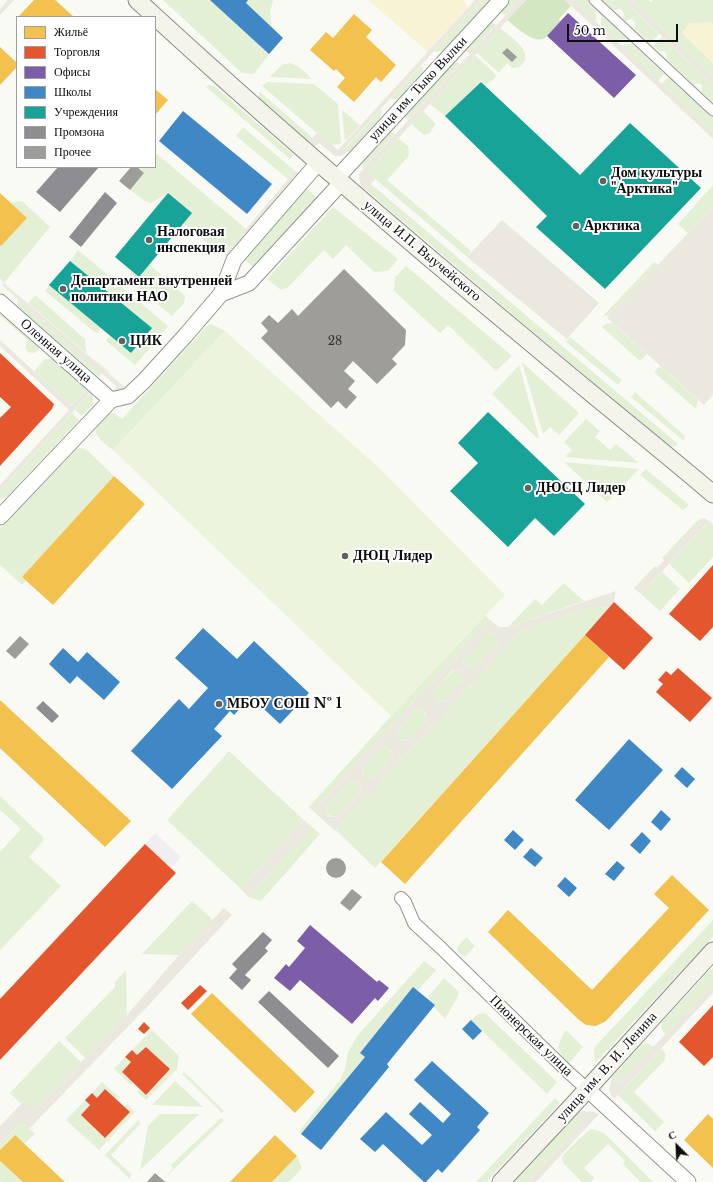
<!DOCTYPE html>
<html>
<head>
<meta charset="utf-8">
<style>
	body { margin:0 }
	#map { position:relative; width:713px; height:1182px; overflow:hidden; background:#fafaf4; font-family:"Libre Baskerville",serif }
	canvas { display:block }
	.legend { position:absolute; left:16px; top:16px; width:140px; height:152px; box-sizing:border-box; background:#fff; border:1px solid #9f9f9f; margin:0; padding:5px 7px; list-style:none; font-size:12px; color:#0e0e0e }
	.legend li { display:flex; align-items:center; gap:8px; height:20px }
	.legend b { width:20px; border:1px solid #9f9f9f }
	.north { position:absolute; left:657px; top:1126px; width:40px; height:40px; -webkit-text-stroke:3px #fff; paint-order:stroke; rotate:336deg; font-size:11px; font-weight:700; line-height:16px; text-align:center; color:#0e0e0e }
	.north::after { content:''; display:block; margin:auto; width:14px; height:18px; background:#0e0e0e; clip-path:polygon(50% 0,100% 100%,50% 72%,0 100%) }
	.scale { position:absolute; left:567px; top:24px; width:111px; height:18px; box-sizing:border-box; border:2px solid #0e0e0e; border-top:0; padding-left:5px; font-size:12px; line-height:14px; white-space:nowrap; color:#0e0e0e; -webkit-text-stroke:3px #fff; paint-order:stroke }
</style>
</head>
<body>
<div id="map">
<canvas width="713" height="1182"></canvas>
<ul class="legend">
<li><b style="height:11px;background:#f2c14e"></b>Жильё</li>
<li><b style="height:11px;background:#e4572e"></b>Торговля</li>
<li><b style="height:11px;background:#7b5ea7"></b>Офисы</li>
<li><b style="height:11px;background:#3f88c5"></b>Школы</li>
<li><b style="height:11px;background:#17a398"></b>Учреждения</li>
<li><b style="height:11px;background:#8d8d92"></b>Промзона</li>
<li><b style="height:11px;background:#9e9d99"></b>Прочее</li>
</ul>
<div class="north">С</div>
<div class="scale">50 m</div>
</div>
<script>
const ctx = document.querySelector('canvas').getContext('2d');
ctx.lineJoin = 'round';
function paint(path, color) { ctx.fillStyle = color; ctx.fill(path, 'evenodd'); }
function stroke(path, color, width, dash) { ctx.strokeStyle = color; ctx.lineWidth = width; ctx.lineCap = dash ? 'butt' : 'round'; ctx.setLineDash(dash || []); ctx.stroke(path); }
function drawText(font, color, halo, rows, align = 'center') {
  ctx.font = font + ' "Libre Baskerville",serif'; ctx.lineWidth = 4; ctx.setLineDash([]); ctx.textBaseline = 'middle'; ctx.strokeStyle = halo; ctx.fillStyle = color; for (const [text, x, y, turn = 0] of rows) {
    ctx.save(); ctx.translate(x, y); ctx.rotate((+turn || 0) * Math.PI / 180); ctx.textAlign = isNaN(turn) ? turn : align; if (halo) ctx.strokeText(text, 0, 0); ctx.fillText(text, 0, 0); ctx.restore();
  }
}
const industrial = new Path2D(`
	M155,833l26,24 -10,11 -26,-24z`);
const green = new Path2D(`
	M163,0h110l-3,12 2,15 11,11 -14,16 -15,20 -12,-1z
	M481,0h10l-47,50 -5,2 -5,-1z
	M510,0h10l-15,16 -5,-5z
	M573,0h12l11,11v11z
	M603,0h20l36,34 -9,9 -15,-14c1,-4 0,-8 -5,-10l-4,2 -3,-2 1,-6 -3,-4 -7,1z
	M631,0h17l3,2 2,-2h60v24l-31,9 31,30v13z
	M601,15l26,24 -12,1 -14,-14z
	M491,21l5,4 -26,29 -6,-4z
	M500,28c8,7 34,23 23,35 -3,4 -6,5 -11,5l-5,-5 -8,10 -22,-20z
	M662,37l51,47v18l-11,-10v-7l-4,-2 -4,1 -27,-25 -1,-6 -2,-2h-5l-6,-5z
	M632,44l32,30 -6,7 -38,-36z
	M475,55l22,21 -11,9 -5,-4 -36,35 -15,-12z
	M454,60l6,4 -52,57 -2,-3 -1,-3z
	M289,63c10,2 16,9 23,16l-42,-2 12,-12z
	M422,65l1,5 -1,3 -22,24 -5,2h-5z
	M668,77l45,42v13l-51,-48z
	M267,82l47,2 24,20 3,40 -10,1 -69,-59z
	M209,85l5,1 80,69 -4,4 -84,-72z
	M259,91l54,47 -4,4 -47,-40 -3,-4z
	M381,109l1,4 -3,6 -28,31 -5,3 -3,-2z
	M342,110l18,15 -15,16z
	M423,111l12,12v2l-5,8 -6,2 -13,-11z
	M243,127l52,44 -7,8 -52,-43z
	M391,132l4,2 -32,35 -1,-3 1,-7 25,-26z
	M398,138l10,8 1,7 -1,4 -21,23 84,71 -4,6 -100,-85z
	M157,154l89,75 -21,24 -9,-3 -33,-27 -15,-30 -17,10 -6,-2 -15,-11 14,-17 -6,-5 17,-1v-12z
	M371,184l307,260 -2,2 -7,1 -303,-257z
	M713,185v22l-25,26 -10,-9z
	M306,188l12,10 -63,71 -11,-10z
	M18,201l5,1 27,25 -46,56 -4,-4v-34l27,-27 -16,-15z
	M333,207l65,52 -10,12 -14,1 -28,-27 -13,14 -9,-9 -37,38 -6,2 -14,-11z
	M78,250l90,76 -14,17 -9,-7 6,-8 -81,-67z
	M654,262l4,3 -48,50 -8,2z
	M149,264l33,29 3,4 -1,6 -12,13 -41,-34 -2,-4 2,-7 8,6z
	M406,266l106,90 -16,15 -48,-46 -8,8 -46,-42 1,-14z
	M49,285l52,43 -4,6 -52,-43z
	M35,295l50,44 1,14 24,19 -1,1 -81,-70z
	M17,298l85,75 -3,4 -81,-70z
	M0,312l37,32 2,6 -6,3 -5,-1 -3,-5 3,-7 -28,-24z
	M612,323l35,31 -7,7 -38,-34 3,-3z
	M211,324l14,7 -112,119c-5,-4 -14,-10 -16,-15 -4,-9 6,-25 17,-22 2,1 6,5 8,6l86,-94z
	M110,336l21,17 11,-13 9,7 -16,18 -29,-24z
	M570,337l52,43 -4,5 -52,-43z
	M46,359h5l4,2 32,29 -15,16 -38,-35 10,-11z
	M522,362l57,51 -20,22 -9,-8 -7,7z
	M519,365l20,72 -1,2 -46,-45z
	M660,366l38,34 -2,9 -42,-37z
	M635,392l50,44 -1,5 -53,-44z
	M90,393l3,3v8l-11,12 -7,-6z
	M72,413l7,7 -73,78 -6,1v-8z
	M586,419l14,12 -5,6 15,13 6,-6 23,19 -74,-6 7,-7 -8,-8z
	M82,448l6,3 26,25 -92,101 4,4 -4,4 -22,-20v-37l76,-79z
	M564,462l75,7 -32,33z
	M646,469l43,36 -6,5 -43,-35z
	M702,518h2l-39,43 -3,-3 34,-36z
	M709,521l4,3v33l-24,26 -20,-19z
	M655,566l3,2 -22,22 -2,-2z
	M662,572l18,17 -20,22 -19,-17z
	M564,583l20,18 -76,26 27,-28 7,6z
	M610,607l-235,261 -39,-38 32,-35 2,1 9,-9 -2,-2 60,-64 2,2 9,-10 -2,-2 24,-26 2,2 7,-12 42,-44 65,-22z
	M485,615l5,5 -6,7 -171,184 -4,-4 82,-91z
	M492,632l6,4 1,6 -24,26 -3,1 -6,-2 -3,-6 2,-3 22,-25z
	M454,670c6,0 9,3 10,9l-1,3c-7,8 -22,31 -30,13l1,-4z
	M417,709l6,1 4,8 -1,3c-7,8 -22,31 -30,13l1,-4z
	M382,747l6,1 5,8 -1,3 -18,19 -6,1c-5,-3 -7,-6 -5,-12z
	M229,751l75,69 -63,69 -74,-69z
	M354,780l6,5 1,6 -23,25 -4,1 -6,-2 -2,-5 1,-4 23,-24z
	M0,796l43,41v4l-14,16 32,29 -61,64v-98l21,-23 -21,-19z
	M312,827l8,7 -59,67 -13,-4z
	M192,901l21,19 -34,35 -37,-1z
	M713,920v17l-118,126 -1,-15z
	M466,937l9,9 -10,11 -7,-4 -1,-5z
	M424,961l12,9 -19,21 -4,-3 -53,65 5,4 -64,77 -2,-3 41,-51 5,-11 3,-17 10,-17z
	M713,968v16l-48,51 -4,-7 1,-6 47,-51z
	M126,970l1,45 -42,43 -20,-20 50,-51v-5z
	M444,978l15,14 -2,6 -12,21 -11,-12 1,-2 -8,-7z
	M484,1013l2,1 71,68 -10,12 -76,-74 7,-6z
	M152,1030l27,26 -2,13 -31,31 -9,-8 2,-3 7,6 24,-26 -24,-22 -9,8 -5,-5z
	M566,1030l17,17 -14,16c-14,-12 -12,-19 -3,-33z
	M59,1041l22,21 -47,49 -10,-10 -3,3 -11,-11z
	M647,1043l7,4 -35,36 -7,-6 29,-32z
	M661,1049l5,5 -2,7 -30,31 30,30 -9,9 -37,-36z
	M125,1057l6,5 -9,11 11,10 -2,2 -17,-16z
	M184,1072l40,39 -2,2 -40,-39z
	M175,1081l28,26 -51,-2z
	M102,1082l18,16 -3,3 -11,-12 -9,9 -5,-5z
	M555,1098l5,5 -74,79h-10z
	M85,1100l5,5 -9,10 24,23 24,-26 -5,-5 3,-3 8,8 -36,38 -33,-30z
	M160,1114h39l-59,56 8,-44z
	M574,1114l9,8 -55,60h-16z
	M221,1118l3,2 -61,60 10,-12 -2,-3z
	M139,1119l1,5 -29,31 20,19 -1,5 -25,-24z
	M22,1122l13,12 -11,10 -10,-9 -14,15v-6z
	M591,1129l5,1 9,4 48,48h-12l-18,-18 2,-3 -17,-17 -24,24 10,10 -3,4h-9l-18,-18 -2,-5 1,-4 15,-15z
	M297,1156l5,12 -13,14h-17z
	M0,1161l23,21h-22l-1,-1z`);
const forest = new Path2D(`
	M526,0h39l6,6 -12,13 2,2c-5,5 -12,15 -18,18 -11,4 -28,-13 -36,-19z`);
const sand = new Path2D(`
	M368,0h96l3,8 -39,44z
	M710,22l3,2v39l-31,-30 7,-10z`);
const pitch = new Path2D(`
	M225,331l152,135 128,129 -114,121 -278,-266z`);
const plaza = new Path2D(`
	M8,0h6l-14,15v-6z
	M475,0h6l-138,150 3,3 -1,1 -4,2h-6l-16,-13 -4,4 -6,-5 8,-9 21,17z
	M520,0h6l-159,172 8,7 -9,11 -5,-4 -2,-8v-4l4,-5z
	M565,0h8l140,132v7z
	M585,0h18l110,102v17z
	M623,0h8l82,76v8z
	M295,171l3,3 -71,83 -3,-2z
	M713,207v188l-9,10 -97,-87z
	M502,220l97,83 -32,36 -100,-82z
	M4,283l123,106 -10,3 -3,-2 2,-4 -114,-101z
	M0,340l72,66 15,-16 3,3 -90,98v-6l69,-75 -69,-64z
	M704,518l5,3 -68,73 -5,-4z
	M616,591l-2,11 -4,5 -24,2 -65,22 -42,44 2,2 -8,10 -3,-2 -24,26 2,2 -9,10 -2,-2 -60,64 2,2 -9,10 -2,-2 -33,36 -22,-20 177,-191 9,7h9zM490,632l4,1 2,1 3,8 -24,26 -3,1 -6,-2 -3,-5 2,-4zM453,670h4l5,3 2,6 -1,3 -18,19 -5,1 -3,-1 -4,-6 1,-4zM417,709l6,1 2,2 2,6 -1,3 -18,19 -5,1 -3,-1 -4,-6 1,-4zM382,747l6,1 2,2 3,6 -1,3 -18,19 -6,1 -5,-4 -1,-3 1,-5zM354,780l6,5 1,6 -23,25 -4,1 -6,-1 -2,-6 1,-4 23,-24z
	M304,820l8,7 -64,70 -7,-8z
	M224,908l8,7 -2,2 -82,89 -119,123 -7,-7 -22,22v-18l24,-25 10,9 93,-95 52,-60z
	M713,984v9l-99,106 -3,-4 -2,-5 3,-13 7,6z
	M584,1111l10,1 5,2 -63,68h-8l55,-60 -8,-7 4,-3z`);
const homes = new Path2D(`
	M34,0h21l19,17h-56z
	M354,14l18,16 -6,7 30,28 -15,17 -5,-5 -22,25 -17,-15 8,-9 -9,-9 -2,2 -24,-21 16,-18 7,6z
	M0,47l17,16v4l-17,18z
	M155,89l13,11 -13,15z
	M0,193l27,25 -26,28 -1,-1z
	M114,476l31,28 -92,101 -31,-28z
	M585,635l24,22 -204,227 -24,-22z
	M0,700l131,121 -26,26 -105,-99z
	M672,875l37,35 -103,111 -10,5 -10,-1 -7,-5 -91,-88 20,-22 84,80 77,-82 -15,-14z
	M212,993l103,99 -20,21 -104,-99z
	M708,1114l5,5v49l-29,-28z
	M15,1135l17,16 33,31h-42l-23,-21v-11z
	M275,1135l22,21 -25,26h-42z`);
const shops = new Path2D(`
	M0,353l54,51 -2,5 -52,57v-48l11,-11 -11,-10z
	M713,565v62l-13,14 -31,-27z
	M614,602l39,36 -29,32 -39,-35z
	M678,668l34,30 -22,24 -34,-30 7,-8 -5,-4 8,-9 5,4z
	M145,844l31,29 -176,187v-61z
	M200,985l7,6 -19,19 -7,-7z
	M713,1005v52l-9,9 -25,-24z
	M144,1022l6,6 -6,6 -6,-5z
	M146,1047l24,22 -24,26 -24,-23 9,-10 -6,-5 7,-7 5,5z
	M105,1089l25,23 -25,26 -24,-23 9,-10 -5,-5 7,-7 5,5z`);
const offices = new Path2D(`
	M568,13l68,62 -22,23 -67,-62z
	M310,925l67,57 2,-2 10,8 -11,13 -3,-3 -23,26 -52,-44 -10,11 -16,-13 12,-14 3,3 16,-19 -8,-7z`);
const schools = new Path2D(`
	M210,0h38l-2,3 37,35 -14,16z
	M183,111l89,73 -25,30 -88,-73z
	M203,628l34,31 17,-18 55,52 -29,31 -29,-27 -17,18 -4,-4 -16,18 8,7 -50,53 -41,-38 48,-52 10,10 19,-21 -33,-30z
	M63,648l15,14 9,-10 33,30 -16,18 -27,-24 -7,8 -21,-20z
	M629,739l34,31 -54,60 -34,-30z
	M682,767l13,12 -8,9 -13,-12z
	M661,810l10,9 -10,12 -10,-9z
	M513,830l11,10 -9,10 -11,-10z
	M642,832l9,9 -11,13 -10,-9z
	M531,848l12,10 -8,9 -12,-10z
	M617,861l8,7 -11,13 -9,-7z
	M565,877l12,11 -8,9 -12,-11z
	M413,987l22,18 -48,59 2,3 -68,83 -20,-16 64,-77 -5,-4z
	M471,1020l11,11 -9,9 -11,-11z
	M432,1061l57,52 -12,14 3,3 -38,43 -4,-4 -12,13h-2l-41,-38 -8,8 -15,-13 26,-27 36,33 10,-10 -23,-21 11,-12 23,21 8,-9 -37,-34z`);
const public = new Path2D(`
	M481,82l99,93 50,-52 71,65 -96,101 -69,-62 11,-11 -102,-100z
	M168,193l24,20 -53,64 -24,-20z
	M70,261l82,67 -21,25 -82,-68z
	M488,412l97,92 -31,32 -19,-18 -27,29 -58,-56 28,-28 -20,-20z`);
const industry = new Path2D(`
	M58,167h41l-39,45 -24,-20z
	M105,192l12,11 -36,44 -12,-10z
	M43,701l16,15 -7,7 -16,-15z
	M263,932l9,8 -7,8 3,3 -23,24 6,5 -9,10 -13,-12 8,-9 -5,-5z
	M269,991l70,65 -11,12 -70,-66z`);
const building = new Path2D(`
	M507,48l10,9 -5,5 -10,-9z
	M131,167h6l7,6 -14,17 -11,-9z
	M344,269l62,61 -1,15 -13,14 5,5 -20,20 -24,-23 -9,10 11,10 -7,8 9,8 -11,12 -8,-8 -7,7 -70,-70 7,-7 -7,-8 8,-8 9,8 14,-14 6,7z
	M20,636l9,8 -14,15 -9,-8z
	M326 868a10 10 0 1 1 20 0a10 10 0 1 1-20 0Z
	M352,889l10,8 -12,14 -10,-8z
	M155,1173l8,7 3,2h-19z`);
const pedestrian = new Path2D(`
	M594,0l119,111`);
const minor = new Path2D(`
	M401,898l4,4 9,21 27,25 127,124 19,17`);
const tertiary = new Path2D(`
	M336,179l165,-179
	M221,294l28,-11 92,-100
	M0,302l111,98
	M0,517l111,-117 17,-4 16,-15 41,-45 36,-42 13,-34 84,-97
	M587,1089l101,93`);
const secondary = new Path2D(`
	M137,0c128,118 260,232 394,343 60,51 122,100 182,151
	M501,1182l71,-76 141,-155`);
const markers = [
	[603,181,4,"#61615e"],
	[576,226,4,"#61615e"],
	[149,240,4,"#61615e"],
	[63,289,4,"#61615e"],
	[122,341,4,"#61615e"],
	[528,488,4,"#61615e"],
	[345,556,4,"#61615e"],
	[219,704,4,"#61615e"]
];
const numberNames = [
	["28",335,342]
];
const streetNames = [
	["улица им. Тыко Вылки",418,89,-47],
	["улица И.П. Выучейского",422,251,40],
	["Оленная улица",56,351,41],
	["Пионерская улица",531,1036,44],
	["улица им. В. И. Ленина",607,1067,-48]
];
const poiNames = [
	["Дом культуры",611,173],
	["\"Арктика\"",611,189],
	["Арктика",584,226],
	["Налоговая",157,232],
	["инспекция",157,248],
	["Департамент внутренней",71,281],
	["политики НАО",71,297],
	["ЦИК",130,341],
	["ДЮСЦ Лидер",536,488],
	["ДЮЦ Лидер",353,556],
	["МБОУ СОШ № 1",227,704]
];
paint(industrial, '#f2edf0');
paint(green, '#e3f0d5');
paint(forest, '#d3e7c2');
paint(sand, '#f9f3d6');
paint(pitch, '#edf4de');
paint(plaza, '#ebe9df');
paint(homes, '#f2c14e');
paint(shops, '#e4572e');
paint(offices, '#7b5ea7');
paint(schools, '#3f88c5');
paint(public, '#17a398');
paint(industry, '#8d8d92');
paint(building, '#9e9d99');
stroke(pedestrian, '#949492', 11);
stroke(minor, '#949492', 14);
stroke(tertiary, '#949492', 17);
stroke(secondary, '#8b8b88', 19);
stroke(pedestrian, '#fefefd', 9);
stroke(minor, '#fefefd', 12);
stroke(tertiary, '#fefefd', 15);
stroke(secondary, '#f5f4eb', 17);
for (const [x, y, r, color] of markers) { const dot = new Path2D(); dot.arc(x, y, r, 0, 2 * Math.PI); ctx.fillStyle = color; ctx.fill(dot); stroke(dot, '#fff', 1.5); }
drawText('12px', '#323231', null, numberNames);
drawText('14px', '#0e0e0e', '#fff', streetNames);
drawText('bold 14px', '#0e0e0e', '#fff', poiNames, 'left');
</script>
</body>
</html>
